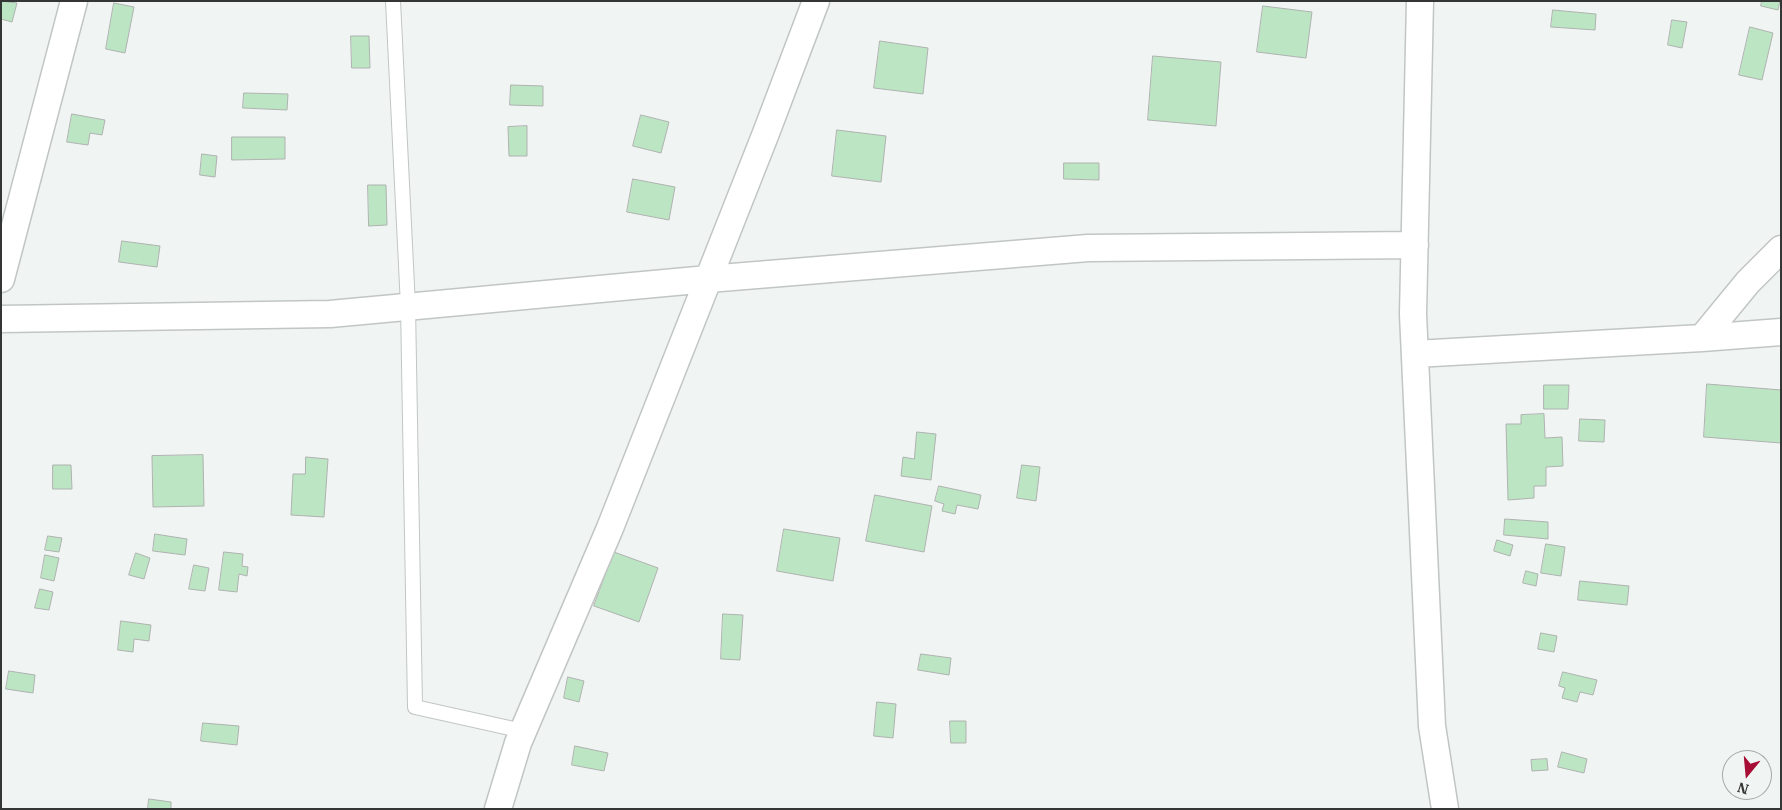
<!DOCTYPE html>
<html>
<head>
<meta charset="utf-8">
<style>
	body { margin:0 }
	#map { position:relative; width:1782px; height:810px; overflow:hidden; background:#f0f5f4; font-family:"IBM Plex Serif",serif }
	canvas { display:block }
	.frame { position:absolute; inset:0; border:2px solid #343635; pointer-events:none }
	.north { position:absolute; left:1722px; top:750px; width:50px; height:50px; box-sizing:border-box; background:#f0f5f4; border:1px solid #a5a9a8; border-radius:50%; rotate:197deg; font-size:14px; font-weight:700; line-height:20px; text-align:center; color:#343635 }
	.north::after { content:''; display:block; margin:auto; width:18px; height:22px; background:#a70d35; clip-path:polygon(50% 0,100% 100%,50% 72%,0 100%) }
</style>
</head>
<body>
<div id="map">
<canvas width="1782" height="810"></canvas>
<div class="frame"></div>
<div class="north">N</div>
</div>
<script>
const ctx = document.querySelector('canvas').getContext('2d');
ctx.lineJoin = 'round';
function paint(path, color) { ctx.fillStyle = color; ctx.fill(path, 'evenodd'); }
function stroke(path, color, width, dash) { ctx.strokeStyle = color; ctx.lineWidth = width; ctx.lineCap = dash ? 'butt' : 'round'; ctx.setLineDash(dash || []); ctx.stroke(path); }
const building = new Path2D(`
	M1,1l16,2 -5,19 -11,-3z
	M1762,1h18l-2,9 -17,-4z
	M114,3l20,4 -9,46 -19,-4z
	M1263,6l49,6 -6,46 -49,-6z
	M1553,10l43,4 -1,16 -44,-3z
	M1672,20l15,2 -5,26 -14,-3z
	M1750,27l23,6 -11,47 -23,-5z
	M351,36h18l1,32h-18z
	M880,41l48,7 -5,46 -49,-6z
	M1153,56l68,6 -5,64 -68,-6z
	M511,85l32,1v20l-33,-1z
	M244,93l44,1 -1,16 -44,-2z
	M72,114l33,6 -3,15 -12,-2 -2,12 -21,-3z
	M641,115l28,7 -8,31 -28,-7z
	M527,126v30h-18l-1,-29z
	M837,130l49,6 -5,46 -49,-6z
	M232,137h53v22l-53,1z
	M202,154l15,2 -2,21 -15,-2z
	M1064,163h35v17l-35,-1z
	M633,179l42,8 -6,33 -42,-8z
	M368,185h18l1,40 -18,1z
	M122,241l38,5 -3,21 -38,-5z
	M1707,384l74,6v53l-77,-6z
	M1544,385h25l-1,24h-24z
	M1544,414l1,24 17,-1 1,29 -17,1v19h-12v12l-26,2 -2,-76h15v-9z
	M1580,419l25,1 -1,22 -25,-1z
	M917,432l19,2 -5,46 -30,-4 2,-19 11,2z
	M203,455l1,51 -51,1 -1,-51z
	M306,457l22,2 -4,58 -33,-2 2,-41h12z
	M53,465h18l1,24h-19z
	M1022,465l18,2 -4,34 -19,-3z
	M939,486l42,9 -3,14 -21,-4 -2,9 -13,-3 2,-7 -9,-3z
	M875,495l57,11 -8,46 -58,-11z
	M1505,519l43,3v17l-44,-4z
	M784,529l56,9 -7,43 -56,-10z
	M155,534l32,5 -2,16 -32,-4z
	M48,536l14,2 -3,14 -14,-2z
	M1497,540l16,5 -3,11 -16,-5z
	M1546,544l19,3 -4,29 -20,-3z
	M224,552l19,2 -1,12 6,1 -1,9 -8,-2 -2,18 -18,-2z
	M614,552l44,16 -19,54 -45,-16z
	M136,553l14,5 -6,21 -15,-4z
	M45,555l14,3 -5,23 -13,-3z
	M194,565l15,3 -4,23 -16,-2z
	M1526,571l12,3 -2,12 -13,-3z
	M1580,581l49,5 -2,19 -49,-5z
	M40,589l13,3 -4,18 -14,-2z
	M723,614l20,1 -3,45 -19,-1z
	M121,621l30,4 -2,16 -15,-2 -1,13 -15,-2z
	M1541,633l16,3 -3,16 -16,-3z
	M921,654l30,4 -2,17 -31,-5z
	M9,671l26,4 -2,18 -27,-4z
	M1563,672l34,8 -4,15 -13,-3 -3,10 -15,-4 3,-10 -6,-2z
	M568,677l16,4 -5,21 -15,-4z
	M877,702l19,2 -3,34 -19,-2z
	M950,721h16v22h-15z
	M203,723l36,3 -2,19 -36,-4z
	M575,746l33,7 -4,18 -32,-6z
	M1562,752l25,7 -3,14 -26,-6z
	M1547,759l1,11 -16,1 -1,-11z
	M149,799l22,3v7h-23z`);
const lane = new Path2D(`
	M393,1l15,305 7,401 108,24`);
const street = new Path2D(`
	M1420,1l-7,313 19,412 13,83
	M1,279l73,-278
	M1,319l329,-5 378,-35 380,-31 327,-3
	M1702,338l46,-56 33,-33
	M1415,354l287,-16 79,-6
	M498,809l20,-66 92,-215 156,-395 50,-132`);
paint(building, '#bbe5c3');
stroke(building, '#afb2af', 1);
stroke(lane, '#c1c6c5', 16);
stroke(street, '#c1c6c5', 29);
stroke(lane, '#fff', 14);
stroke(street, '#fff', 26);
</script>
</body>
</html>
